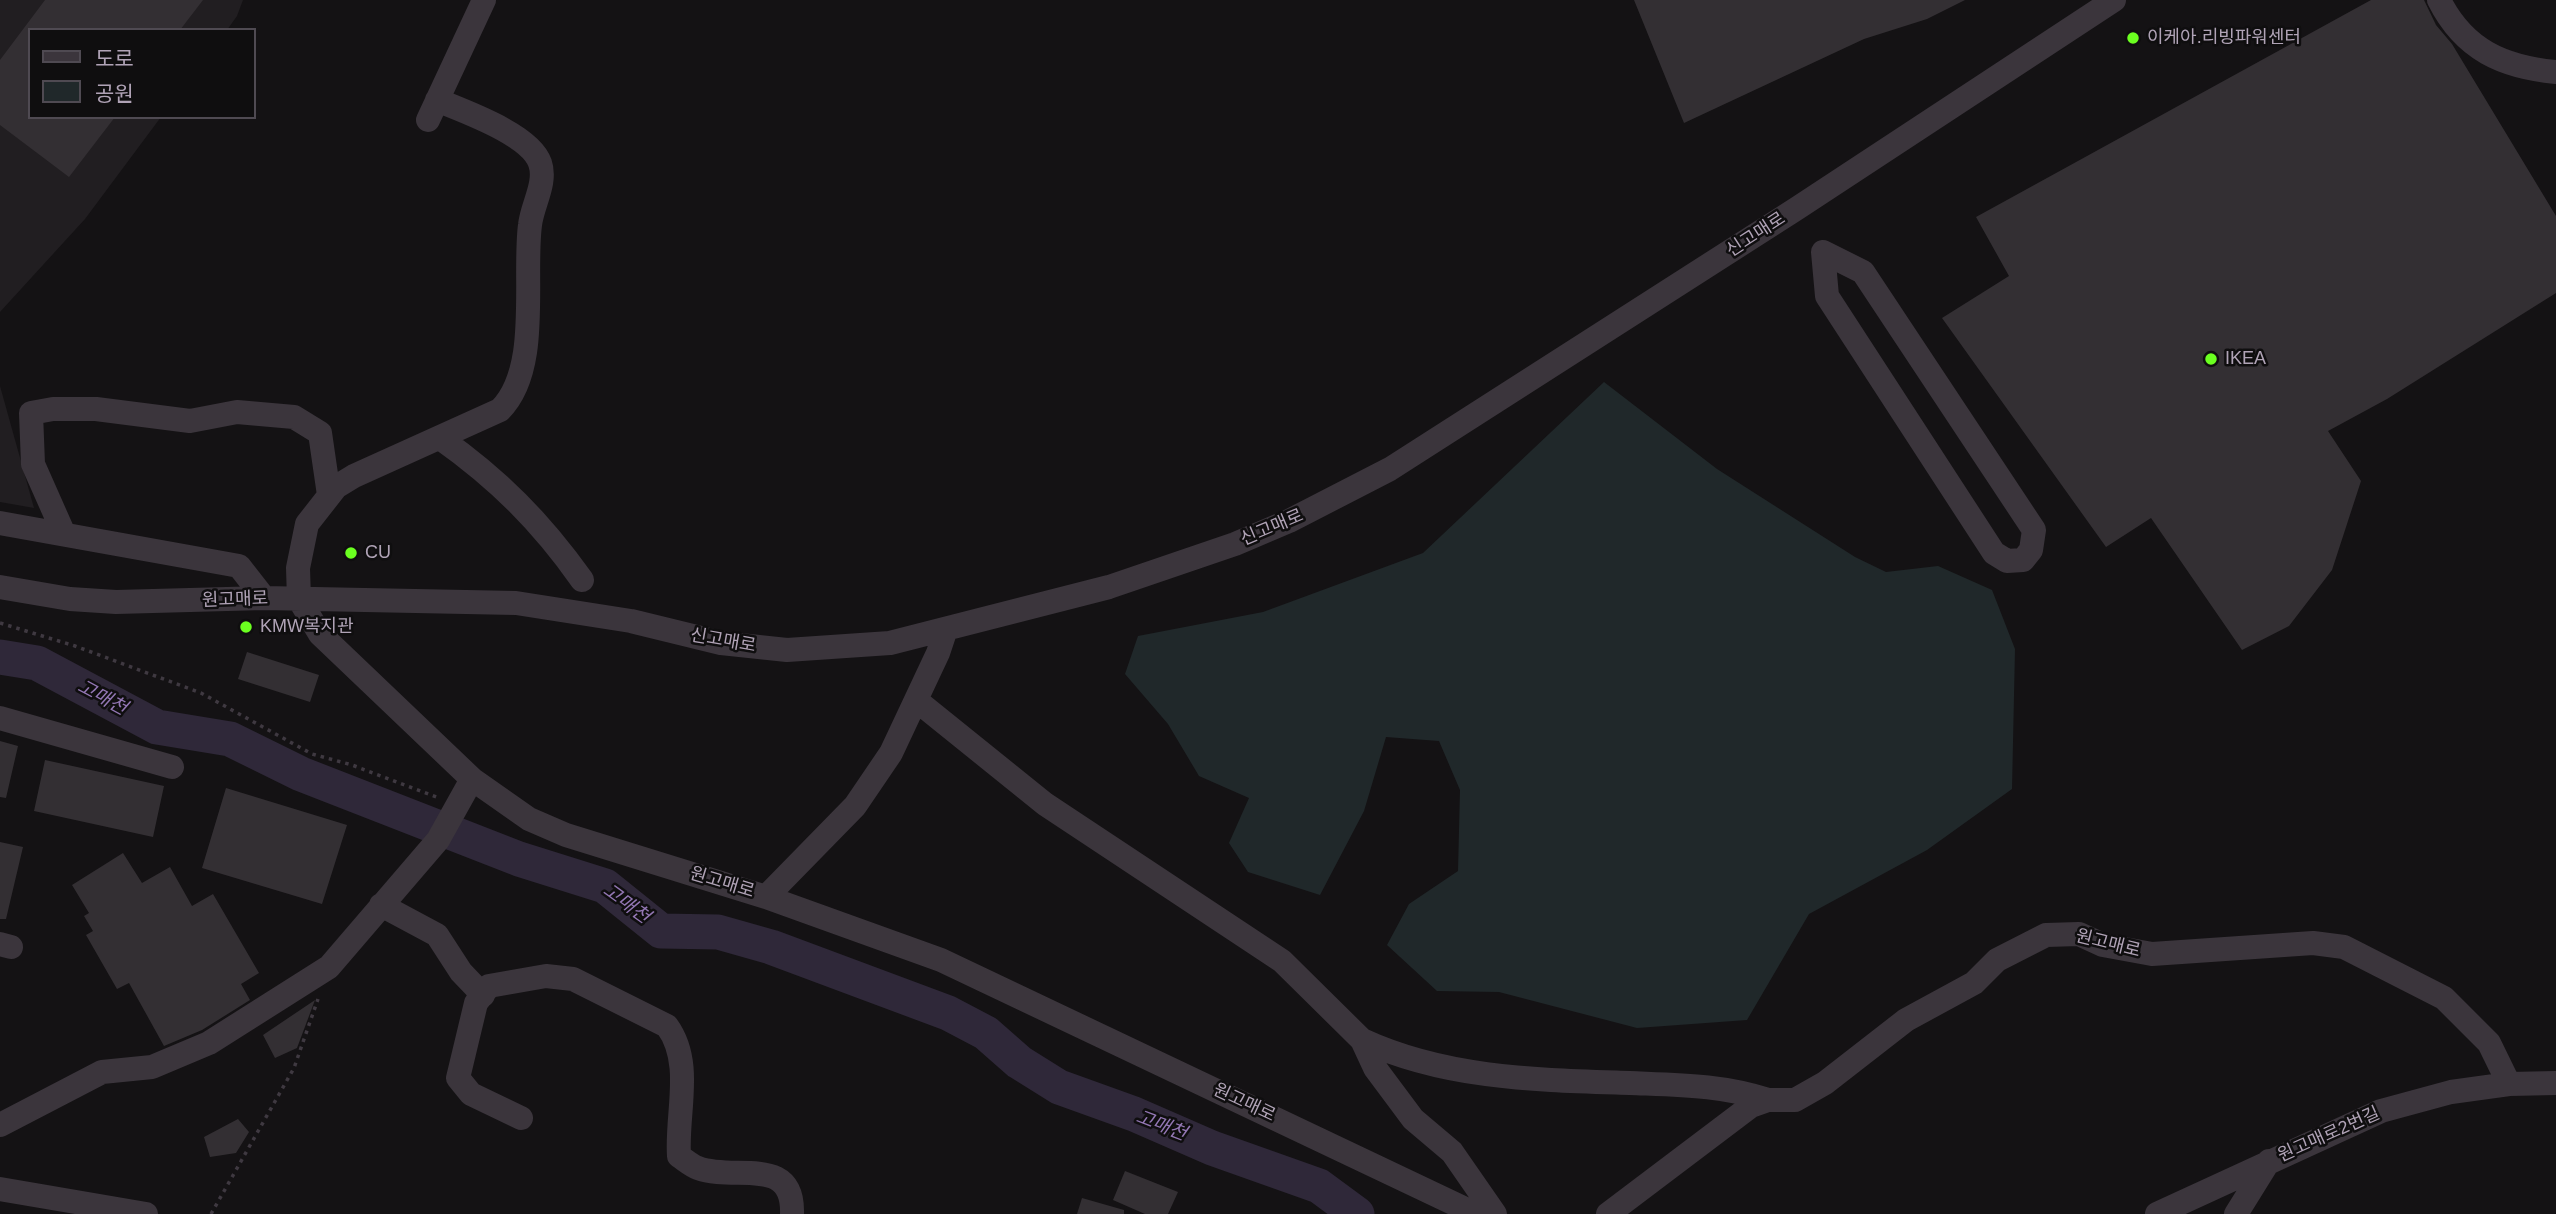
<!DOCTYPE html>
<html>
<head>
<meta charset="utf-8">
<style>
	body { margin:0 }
	#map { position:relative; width:2556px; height:1214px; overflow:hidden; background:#141214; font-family:Helvetica,"Noto Sans KR",sans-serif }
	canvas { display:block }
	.legend { position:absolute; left:28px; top:28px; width:228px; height:91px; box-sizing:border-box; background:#0f0e0f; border:2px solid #4f4a52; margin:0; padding:9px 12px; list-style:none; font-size:21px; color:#b0a3b6 }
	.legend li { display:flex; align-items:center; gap:14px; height:35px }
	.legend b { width:35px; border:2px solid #4f4a52 }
</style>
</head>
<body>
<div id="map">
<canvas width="2556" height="1214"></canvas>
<ul class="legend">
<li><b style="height:9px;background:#3b353c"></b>도로</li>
<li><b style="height:19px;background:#20282a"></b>공원</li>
</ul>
</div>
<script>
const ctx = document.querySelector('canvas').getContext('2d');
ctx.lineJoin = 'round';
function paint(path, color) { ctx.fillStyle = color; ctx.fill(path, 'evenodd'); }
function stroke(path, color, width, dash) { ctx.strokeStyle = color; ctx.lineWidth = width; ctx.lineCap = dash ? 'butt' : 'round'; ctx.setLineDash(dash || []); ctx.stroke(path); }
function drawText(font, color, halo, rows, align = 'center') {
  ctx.font = font + ' Helvetica,"Noto Sans KR",sans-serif'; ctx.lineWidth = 5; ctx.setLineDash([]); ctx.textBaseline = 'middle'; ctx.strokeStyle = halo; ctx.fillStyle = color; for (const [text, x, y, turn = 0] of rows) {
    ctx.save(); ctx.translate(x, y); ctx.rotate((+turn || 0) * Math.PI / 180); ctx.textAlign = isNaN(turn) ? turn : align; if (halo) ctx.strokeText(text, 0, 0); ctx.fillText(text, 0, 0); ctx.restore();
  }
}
const built = new Path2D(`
	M0,0h243l-6,16 -10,14h-197v87h131l-76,102 -85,93z
	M0,386l34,122 -34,-6z`);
const green = new Path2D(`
	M1604,382l113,87 138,88 31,15 52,-6 54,24 23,59 -3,140 -85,61 -118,64 -62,106 -110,8 -138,-36 -62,-1 -50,-46 22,-41 49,-33 2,-81 -21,-49 -53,-4 -22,74 -44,84 -72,-23 -19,-29 20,-45 -50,-22 -31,-52 -43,-50 13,-38 125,-24 160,-59z`);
const river = new Path2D(`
	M0,657l37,6 120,64 73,12 71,35 218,85 86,27 56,45 57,1 53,15 177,66 38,20 33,29 40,25 75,27 78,34 107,38 38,28`);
const building = new Path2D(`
	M45,0h158l-23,30h-150v87h85l-46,60 -69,-52v-65z
	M1634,0h331l-38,19 -63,20 -180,84z
	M2371,0h53l12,25 16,19 104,172v77l-169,106 -59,32 33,50 -29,89 -43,56 -47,24 -91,-132 -45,29 -164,-229 67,-42 -33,-59z
	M247,652l72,23 -9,27 -72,-23z
	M0,741l18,5 -12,52 -6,-1z
	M45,760l119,26 -11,51 -119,-26z
	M226,788l121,37 -25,79 -120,-36z
	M0,842l23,5 -17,72h-6z
	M123,853l19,30 28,-16 22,39 21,-12 46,79 -18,11 9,16 -48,30 -38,16 -35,-63 -12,6 -31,-54 7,-4 -9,-15 5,-3 -17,-28z
	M315,1000l-18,48 -22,10 -12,-23z
	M238,1119l11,13 -13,21 -26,4 -6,-20z
	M1125,1171l53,21 -10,22h-23l-32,-14z
	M1082,1198l42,12v4h-47z`);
const path = new Path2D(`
	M0,623l75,23 126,47 111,61 40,11 87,33
	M211,1214l83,-146 24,-69`);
const minor = new Path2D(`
	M2439,0c25,50 64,67 117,72
	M437,100c26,11 93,34 103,63 7,20 -8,42 -10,62 -7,54 11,144 -30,185l-146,66 -18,11 -29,37 -9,44 1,31 21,35 152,145 57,40 37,16 200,62 175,63 535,254
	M428,120l56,-120
	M1823,252l40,20 171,258 -3,20 -8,10 -16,1 -13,-8 -167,-257z
	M440,438c58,41 101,84 142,142
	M0,523l239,43 25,32
	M64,534l-31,-70 -2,-51 22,-4h43l94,12 47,-9 57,5 26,16 9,62
	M0,587l70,12 46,3 148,-4 252,5 115,18 90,22 66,7 103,-7 219,-56 126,-43 54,-23 101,-52 406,-260 318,-209
	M916,700l129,104 237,157 80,79 13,28 38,51 39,33 43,62
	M0,718l172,49
	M766,897l89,-91 36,-53 47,-100 8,-24
	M381,905l56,30 24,37 22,23
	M0,944l11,3
	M1362,1040c84,39 177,40 268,43 48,2 93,2 138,17
	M521,1118l-50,-24 -13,-16 18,-75 13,-17 57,-10 27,3 94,47c27,37 9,87 12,130 6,4 13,10 19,12 37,14 96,-14 94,46
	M0,1125l102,-53 50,-5 57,-24 120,-76 109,-127 34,-61
	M0,1189l146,25
	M1608,1214l143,-108 17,-6h27l30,-17 81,-63 68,-37 23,-23 49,-25 33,-1 24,11 49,9 161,-11 31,4 100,51 45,45 20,41
	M2157,1214l224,-103 70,-19 58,-8 47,-1
	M2236,1214l33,-53`);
const markers = [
	[2133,38,7,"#6bff20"],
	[2211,359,7,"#6bff20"],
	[351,553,7,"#6bff20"],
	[246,627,7,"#6bff20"]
];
const poiNames = [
	["이케아.리빙파워센터",2147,38],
	["IKEA",2225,359],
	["CU",365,553],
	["KMW복지관",260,627]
];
const streetNames = [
	["신고매로",1756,235,-33],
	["신고매로",1272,528,-23],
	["원고매로",235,600,-2],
	["신고매로",723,641,10],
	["원고매로",722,883,17],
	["원고매로",2108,944,14],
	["원고매로",1244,1103,25],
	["원고매로2번길",2329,1135,-24]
];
const waterNames = [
	["고매천",102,698,28],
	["고매천",626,904,36],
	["고매천",1161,1126,21]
];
paint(built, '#211e21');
paint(green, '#20282a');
stroke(river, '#2f2839', 35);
paint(building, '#332f33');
stroke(path, '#3f3941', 3.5, [3.5, 5]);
stroke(minor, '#3b353c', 24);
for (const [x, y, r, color] of markers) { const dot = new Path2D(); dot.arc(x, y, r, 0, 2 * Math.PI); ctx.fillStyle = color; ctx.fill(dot); stroke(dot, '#0f0e0f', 2.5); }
drawText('18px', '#b0a3b6', '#0f0e0f', poiNames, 'left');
drawText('18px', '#b0a3b6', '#0f0e0f', streetNames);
drawText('italic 19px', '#9377b4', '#0f0e0f', waterNames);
</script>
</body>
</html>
